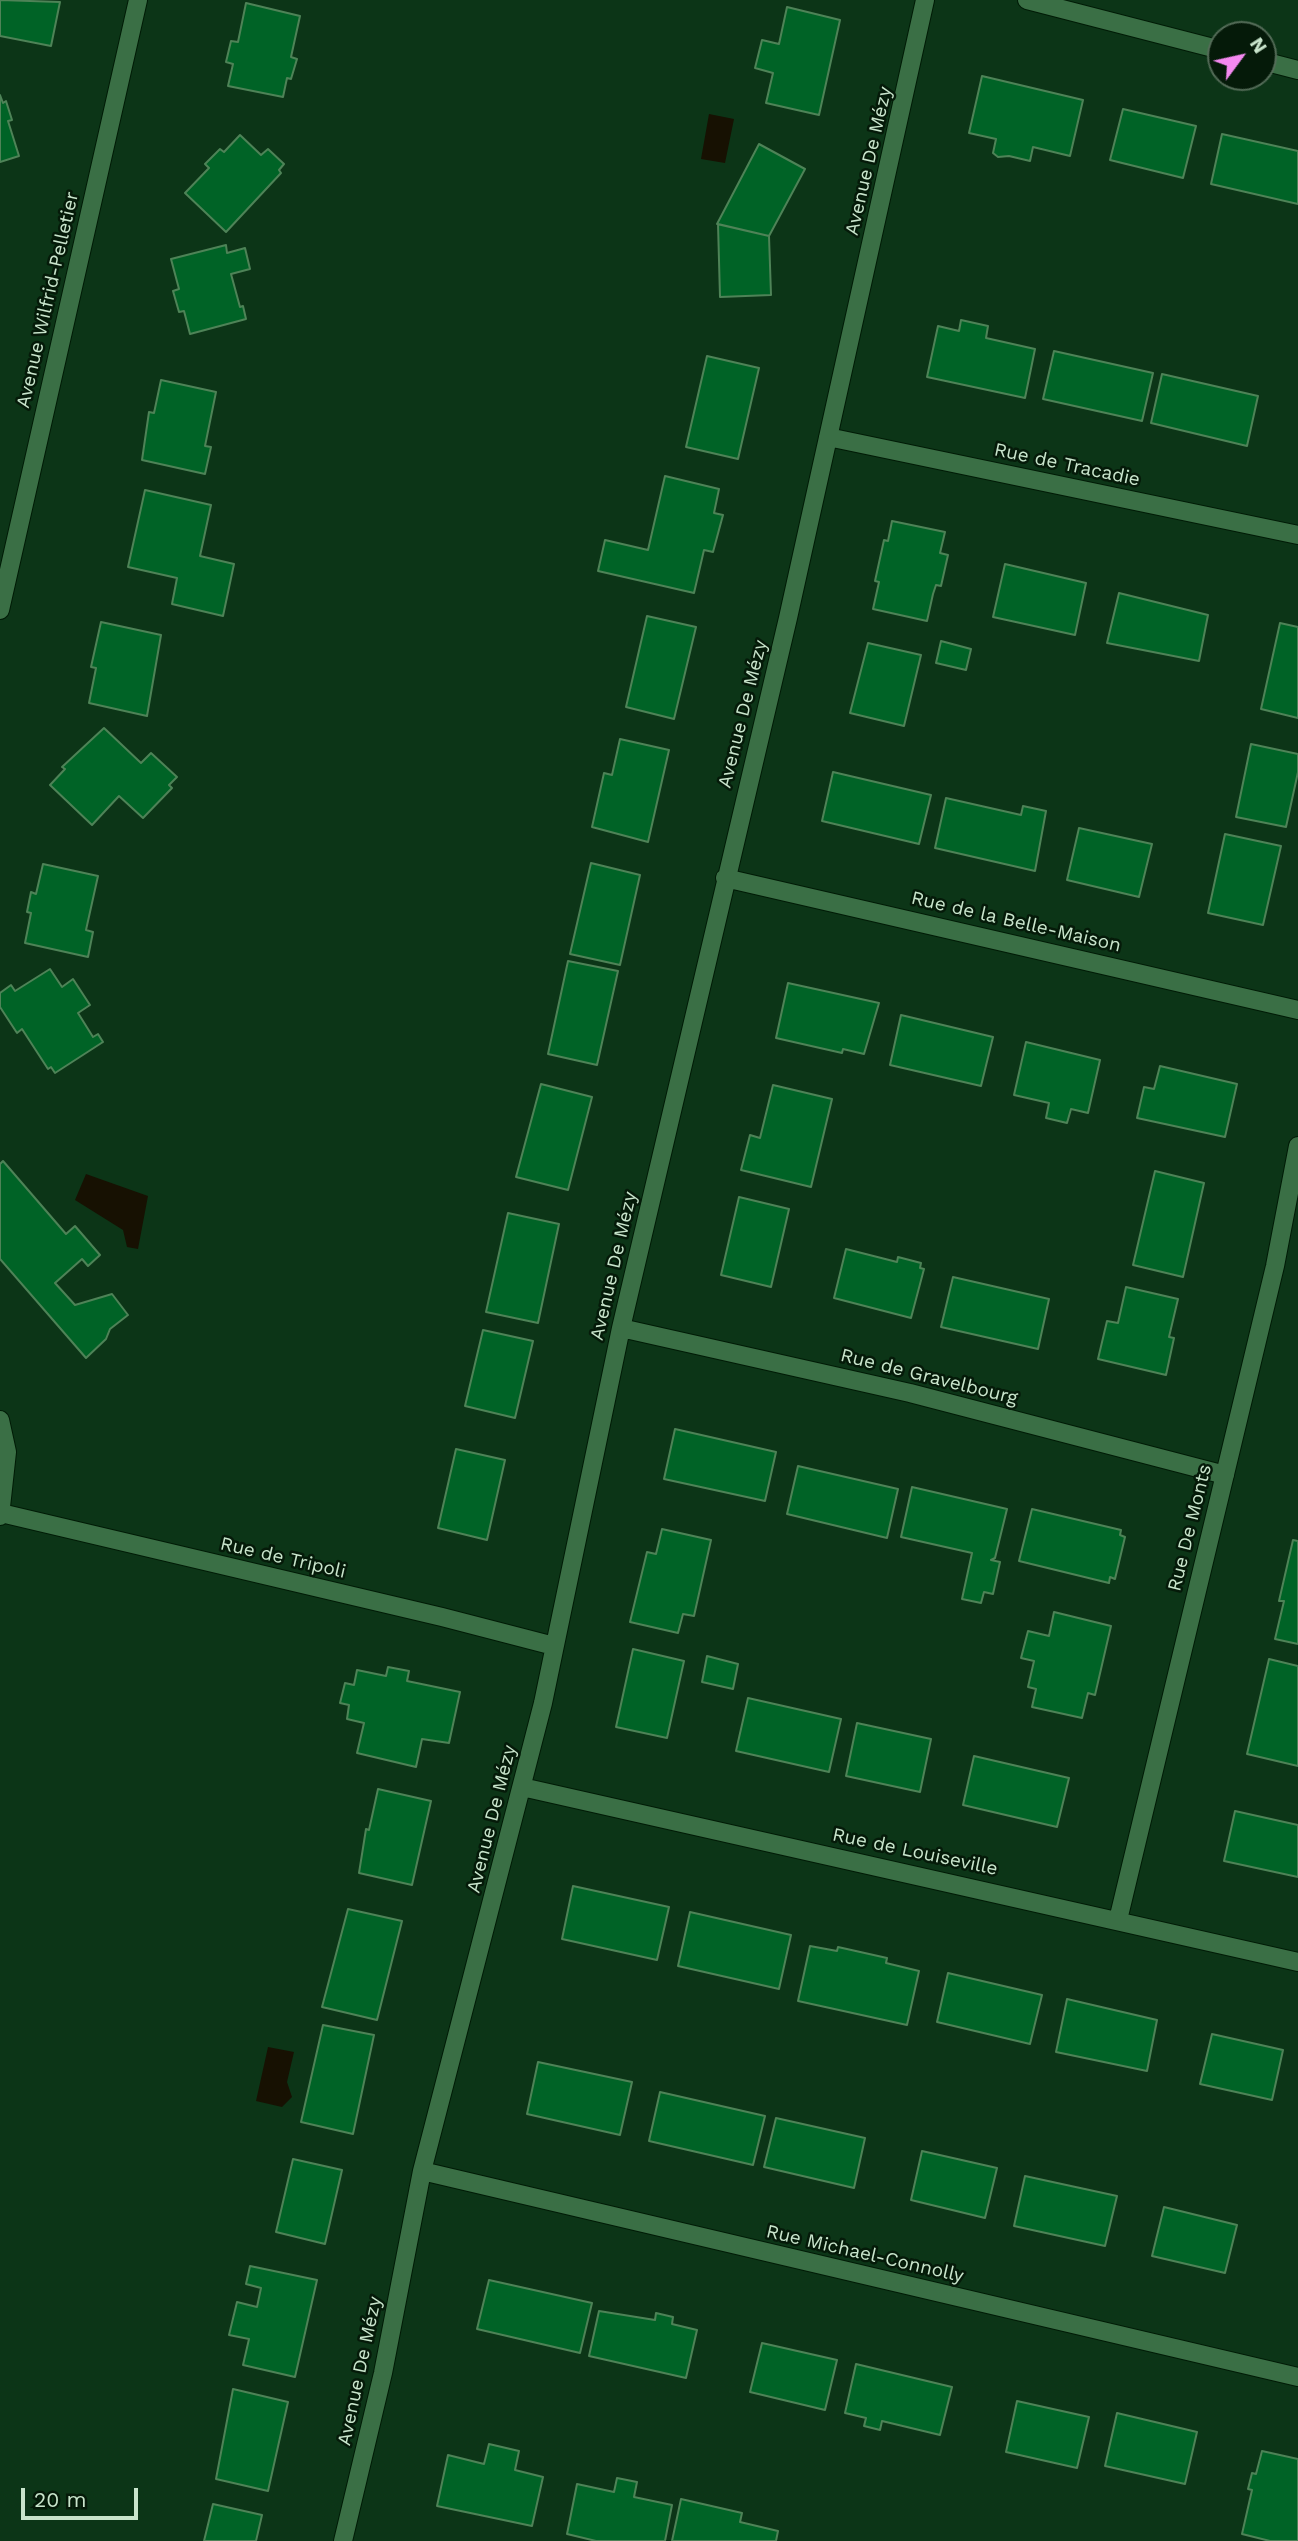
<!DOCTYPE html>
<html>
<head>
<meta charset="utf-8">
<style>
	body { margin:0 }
	#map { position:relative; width:1298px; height:2541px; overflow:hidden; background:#0c3517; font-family:"Work Sans",sans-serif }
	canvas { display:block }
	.north { position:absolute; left:1207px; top:21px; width:70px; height:70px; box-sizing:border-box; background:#051a09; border:2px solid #536b57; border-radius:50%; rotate:57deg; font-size:19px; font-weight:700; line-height:28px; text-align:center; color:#c9e5cc }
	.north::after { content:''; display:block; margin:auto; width:24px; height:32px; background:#f489f0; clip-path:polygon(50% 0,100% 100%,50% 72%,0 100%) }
	.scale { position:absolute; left:21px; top:2488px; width:117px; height:32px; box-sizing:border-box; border:4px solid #c9e5cc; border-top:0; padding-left:9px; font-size:21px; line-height:24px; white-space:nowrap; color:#c9e5cc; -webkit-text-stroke:5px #051a09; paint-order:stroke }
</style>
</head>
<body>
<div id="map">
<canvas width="1298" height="2541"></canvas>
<div class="north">N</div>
<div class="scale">20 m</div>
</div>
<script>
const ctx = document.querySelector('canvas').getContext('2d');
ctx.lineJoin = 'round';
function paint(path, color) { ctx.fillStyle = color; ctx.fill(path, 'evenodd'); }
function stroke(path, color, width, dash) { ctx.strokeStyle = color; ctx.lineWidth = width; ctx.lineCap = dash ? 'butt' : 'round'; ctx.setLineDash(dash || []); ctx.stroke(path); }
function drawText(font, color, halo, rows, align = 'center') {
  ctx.font = font + ' "Work Sans",sans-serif'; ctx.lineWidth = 5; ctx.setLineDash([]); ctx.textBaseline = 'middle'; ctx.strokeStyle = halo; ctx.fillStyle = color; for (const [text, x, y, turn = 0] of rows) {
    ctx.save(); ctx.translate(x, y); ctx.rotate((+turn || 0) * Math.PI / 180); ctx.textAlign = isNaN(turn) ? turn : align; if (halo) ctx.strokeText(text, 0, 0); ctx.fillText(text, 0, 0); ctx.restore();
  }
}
const water = new Path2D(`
	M709,114l25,5 -9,44 -24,-4z
	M86,1174l62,22 -10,53 -11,-2 -4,-17 -48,-30z
	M268,2047l26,5 -7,30 5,15 -10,10 -26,-6z`);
const building = new Path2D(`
	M0,0l60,2 -9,44 -51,-10z
	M246,3l54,13 -9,41 6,2 -6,20 -4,-1 -4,19 -55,-11 5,-22 -7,-2 5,-21 7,1z
	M787,7l53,13 -21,95 -53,-12 7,-30 -18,-5 7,-28 17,4z
	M982,76l101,24 -13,56 -37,-9 -3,14 -21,-5 -11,1 -5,-4 3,-14 -27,-6z
	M0,95l3,8 3,-2 6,19 -4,1 11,35 -19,6z
	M1123,109l73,17 -13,52 -73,-18z
	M1222,134l76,17v53l-87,-20z
	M240,135l21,20 7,-6 16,15 -5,6 2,3 -55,59 -41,-39 24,-25 -4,-4 15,-15 4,3z
	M759,144l46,25 -36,67 -52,-12z
	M718,224l51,12 2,59 -51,2z
	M226,245l1,8 18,-5 5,21 -19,5 9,33 3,-1 3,13 -56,15 -6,-23 -5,1 -6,-21 6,-2 -8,-30z
	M961,320l27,6 -2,12 49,11 -10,49 -98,-21 11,-51 21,5z
	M1054,351l99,22 -11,48 -99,-22z
	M707,356l52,12 -21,91 -52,-12z
	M1162,374l96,22 -11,50 -96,-23z
	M161,380l55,12 -11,54 6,1 -6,27 -63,-14 7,-48 5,1z
	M665,476l54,13 -5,24 9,2 -10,37 -9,-2 -10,43 -96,-22 7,-31 43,10z
	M145,490l66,15 -11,51 34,8 -11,52 -51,-12 5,-26 -49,-11z
	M892,521l53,11 -5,21 8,2 -7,31 -5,-1 -3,9 -6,27 -54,-12 6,-27 -4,-1 9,-41 4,1z
	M1005,564l81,19 -11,52 -82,-18z
	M1119,593l89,22 -9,46 -92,-18z
	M647,616l49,11 -22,92 -48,-12z
	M101,622l60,13 -14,81 -58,-13 7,-35 -5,-1z
	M1280,623l18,4v91l-37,-9z
	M941,641l30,8 -5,21 -30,-7z
	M868,643l53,12 -17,71 -54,-13z
	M104,728l37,35 10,-10 26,24 -8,8 3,3 -29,30 -24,-22 -27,29 -42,-40 15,-16 -3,-2z
	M620,739l49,11 -21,92 -56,-15 12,-54 8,2z
	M1251,744l47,10v18l-12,55 -50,-10z
	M833,772l98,23 -12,49 -97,-23z
	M946,798l75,17 2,-9 23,5 -11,60 -100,-23z
	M1079,828l73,16 -13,53 -72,-17z
	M1225,834l56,12 -18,79 -55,-12z
	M591,863l49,12 -20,90 -50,-11z
	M43,864l55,12 -12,54 7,2 -5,25 -63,-14 6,-30 -4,-1 4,-20 5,2z
	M568,961l50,10 -21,94 -49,-11z
	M50,969l12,18 11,-8 17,26 -12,8 15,24 5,-3 5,8 -48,31 -4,-6 -3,2 -26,-40 -5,4 -17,-26v-14l11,-8 4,6z
	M788,983l91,20 -15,51 -21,-5 -1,4 -66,-15z
	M901,1015l92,22 -12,49 -91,-21z
	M1026,1042l74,18 -12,53 -17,-4 -4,14 -21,-5 3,-15 -35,-8z
	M1160,1066l77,18 -12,53 -88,-19 7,-31 10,2z
	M541,1084l51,13 -24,93 -52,-13z
	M773,1085l59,14 -21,88 -70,-17 9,-35 10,3z
	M3,1161l63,73 9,-8 25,29 -12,11 -6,-7 -27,24 20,22 37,-11 16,21 -18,14 -4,10 -20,19 -86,-99v-95z
	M1155,1171l49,12 -21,94 -50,-12z
	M739,1197l50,12 -18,78 -50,-12z
	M508,1213l51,11 -21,99 -52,-11z
	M846,1249l51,13 1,-5 23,6 -1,5 4,1 -13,49 -77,-20z
	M953,1277l96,22 -11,50 -97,-22z
	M1126,1287l52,12 -9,38 5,1 -8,37 -68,-16 9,-38 11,2z
	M483,1330l50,11 -18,77 -50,-12z
	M675,1429l101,23 -11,49 -101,-22z
	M456,1449l49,11 -18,80 -49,-12z
	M798,1466l100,23 -11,49 -100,-24z
	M912,1487l95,22 -12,49 -4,2 9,2 -7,32 -9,-2 -3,11 -19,-4 10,-46 -71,-16z
	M1032,1509l89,21 -1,5 5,2 -10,42 -5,-2 -1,6 -90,-22z
	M662,1529l49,11 -17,76 -11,-2 -5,19 -48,-11 17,-70 9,2z
	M1293,1540l5,1v103l-23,-5 9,-38h-5z
	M1054,1612l57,14 -16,69 -7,-2 -6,25 -50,-11 4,-18 -8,-2 6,-26 -13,-3 7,-27 21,5z
	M633,1649l51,12 -17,77 -51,-11z
	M707,1656l31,8 -5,25 -31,-7z
	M1269,1659l29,7v100l-51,-12z
	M388,1667l21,4 -2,10 53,11 -11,51 -27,-4 -6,28 -59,-14 7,-30 -17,-4 2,-14 -9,-2 5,-20 9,2 3,-15 29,6z
	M748,1698l93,21 -12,53 -93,-21z
	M857,1723l74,16 -11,53 -74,-16z
	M974,1756l95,22 -12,49 -94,-22z
	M378,1789l53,12 -19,84 -53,-12 7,-44 3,1z
	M1235,1811l63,14v52l-74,-16z
	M573,1886l96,21 -12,53 -95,-21z
	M348,1909l54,12 -25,99 -55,-13z
	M690,1912l101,23 -12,54 -101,-23z
	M810,1946l27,5 1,-4 49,11 -1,5 33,8 -12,54 -109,-24z
	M948,1973l94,22 -12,49 -93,-22z
	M1067,1999l90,21 -10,51 -91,-19z
	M323,2025l51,10 -21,99 -52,-12z
	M1212,2034l71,16 -11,50 -72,-16z
	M538,2062l94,20 -12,53 -93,-21z
	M660,2092l105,24 -12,49 -104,-24z
	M776,2118l89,20 -11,50 -90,-21z
	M922,2151l75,17 -12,50 -74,-18z
	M293,2159l49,11 -17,74 -49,-12z
	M1025,2176l92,20 -12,50 -91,-20z
	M1164,2207l73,18 -12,48 -73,-17z
	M250,2266l67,14 -22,97 -52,-12 6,-26 -20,-4 8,-33 20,5 4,-19 -15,-4z
	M489,2280l103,23 -12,50 -103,-24z
	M599,2311l56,9 1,-7 17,4 -1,7 25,6 -11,48 -97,-22z
	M762,2343l75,17 -12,50 -75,-18z
	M856,2364l96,23 -12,48 -58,-14 -2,9 -16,-4 2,-8 -21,-5z
	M233,2389l55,13 -20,89 -52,-12z
	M1017,2401l72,16 -12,51 -71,-16z
	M1117,2413l80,19 -12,52 -80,-18z
	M489,2444l30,7 -4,19 28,7 -11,49 -95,-20 11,-51 36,9z
	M1262,2451l36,8v82h-28l-28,-7 10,-44 -4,-1 4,-16 4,1z
	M617,2478l20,4 -3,15 38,8 -7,36h-69l-29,-7 10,-50 37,8z
	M681,2499l61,14 -2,9 38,9 -2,10h-104z
	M213,2504l49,11 -6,26h-52z`);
const minor = new Path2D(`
	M1027,0l194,50
	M1263,61l35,9
	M828,437l470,98
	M0,610l138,-610
	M725,878l573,132
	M621,1328l289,65 315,82
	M0,1420l7,32 -7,64
	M1,1513l441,104 112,29
	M522,1787l776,175
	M1118,1920l157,-654 23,-120
	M422,2171l876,206
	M343,2541l40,-168 39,-202 121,-468 78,-375 167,-710 137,-618`);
const streetNames = [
	["Avenue De Mézy",869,161,-77],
	["Avenue Wilfrid-Pelletier",48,300,-77],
	["Rue de Tracadie",1067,465,12],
	["Avenue De Mézy",743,714,-76],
	["Rue de la Belle-Maison",1016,922,13],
	["Avenue De Mézy",614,1266,-77],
	["Rue de Gravelbourg",929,1377,14],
	["Rue De Monts",1190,1528,-76],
	["Rue de Tripoli",283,1558,13],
	["Avenue De Mézy",492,1819,-76],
	["Rue de Louiseville",915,1852,12],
	["Rue Michael-Connolly",865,2254,13],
	["Avenue De Mézy",360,2371,-78]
];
paint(water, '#171102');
paint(building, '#006326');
stroke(building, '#4e8357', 2);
stroke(minor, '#011b06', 20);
stroke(minor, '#3a6f45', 18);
drawText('19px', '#c9e5cc', '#051a09', streetNames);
</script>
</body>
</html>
